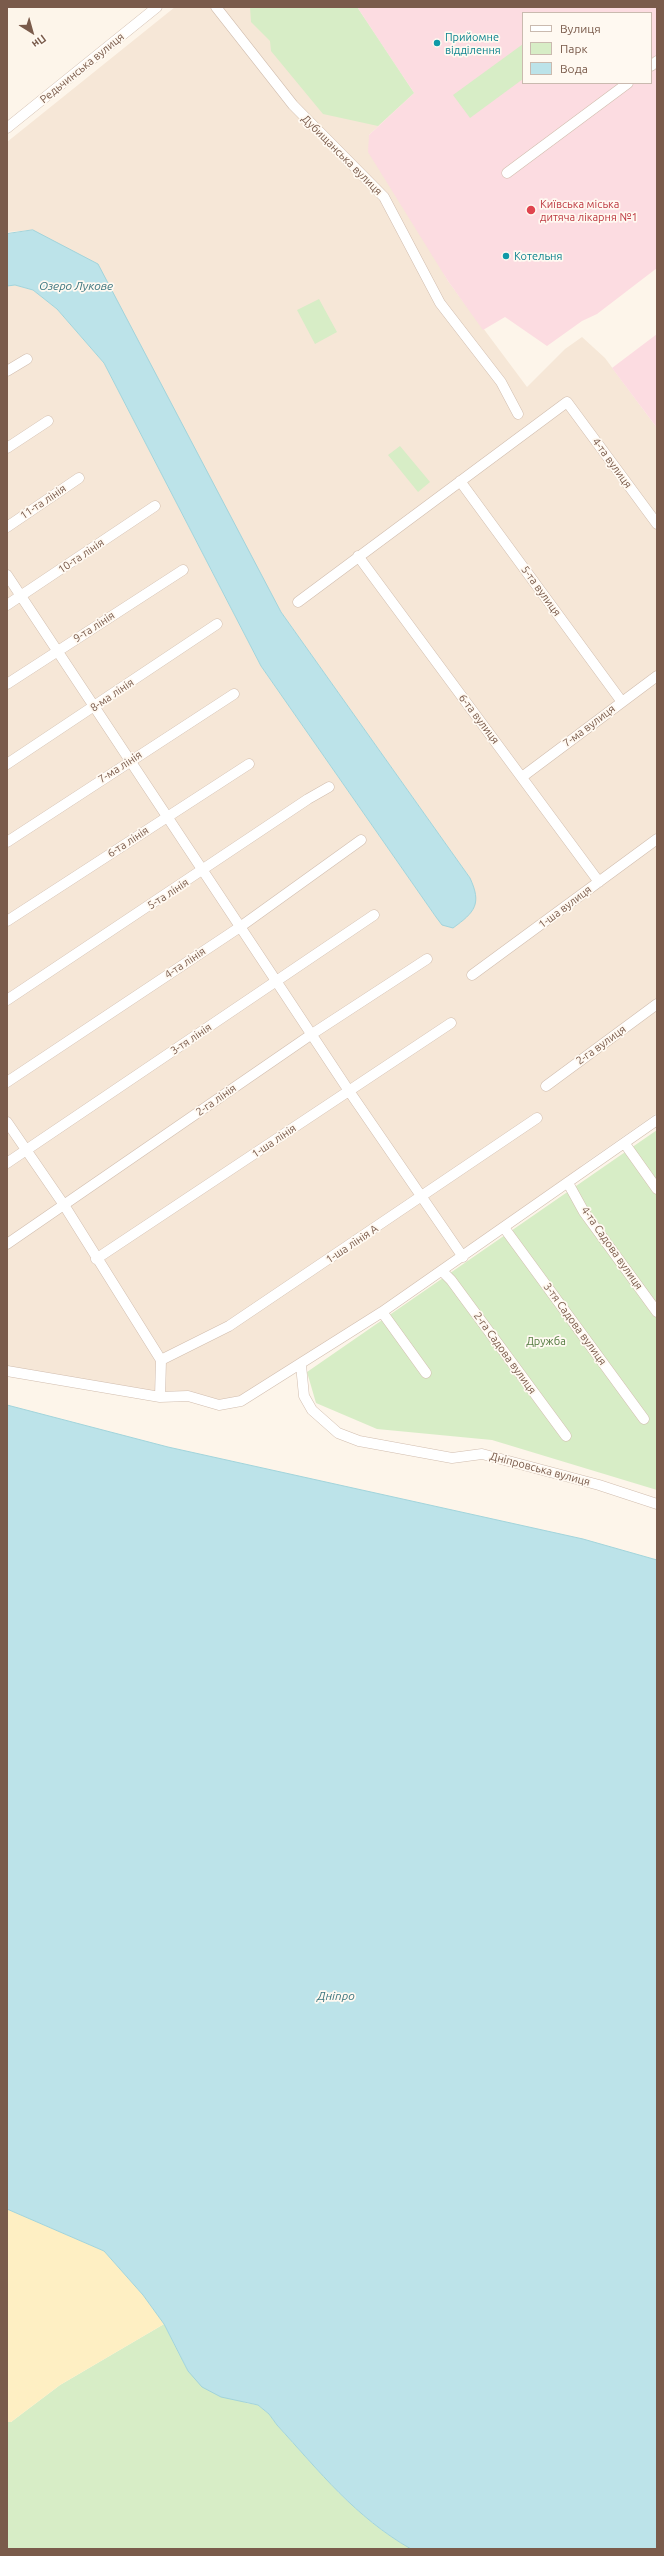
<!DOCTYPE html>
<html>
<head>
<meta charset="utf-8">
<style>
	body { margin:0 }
	#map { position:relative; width:664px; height:2556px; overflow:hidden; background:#fdf5ea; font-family:Ubuntu,sans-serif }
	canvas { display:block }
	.frame { position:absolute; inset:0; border:8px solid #7a5b4b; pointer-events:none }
	.legend { position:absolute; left:522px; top:12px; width:130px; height:72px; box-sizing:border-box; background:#fff9f1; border:1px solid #cabaaf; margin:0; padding:5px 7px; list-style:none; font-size:12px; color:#7a5b4b }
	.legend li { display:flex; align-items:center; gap:8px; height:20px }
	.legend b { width:20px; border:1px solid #cabaaf }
	.north { position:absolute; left:12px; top:12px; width:40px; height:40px; -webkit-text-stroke:3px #fff9f1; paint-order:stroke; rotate:143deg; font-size:11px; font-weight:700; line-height:16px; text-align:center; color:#7a5b4b }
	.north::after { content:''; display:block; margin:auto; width:14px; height:18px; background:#7a5b4b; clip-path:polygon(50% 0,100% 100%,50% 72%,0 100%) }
</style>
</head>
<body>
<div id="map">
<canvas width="664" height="2556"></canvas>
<div class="frame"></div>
<ul class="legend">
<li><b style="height:5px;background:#fff"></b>Вулиця</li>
<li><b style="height:11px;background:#d7edc6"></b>Парк</li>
<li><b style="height:11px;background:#bce3e9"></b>Вода</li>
</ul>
<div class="north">Пн</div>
</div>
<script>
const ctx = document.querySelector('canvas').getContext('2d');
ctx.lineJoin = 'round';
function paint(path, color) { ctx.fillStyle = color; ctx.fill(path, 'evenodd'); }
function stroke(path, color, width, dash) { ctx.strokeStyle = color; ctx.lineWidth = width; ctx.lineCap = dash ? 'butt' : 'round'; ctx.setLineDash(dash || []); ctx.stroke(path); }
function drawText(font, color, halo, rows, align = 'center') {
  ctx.font = font + ' Ubuntu,sans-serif'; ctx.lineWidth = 3.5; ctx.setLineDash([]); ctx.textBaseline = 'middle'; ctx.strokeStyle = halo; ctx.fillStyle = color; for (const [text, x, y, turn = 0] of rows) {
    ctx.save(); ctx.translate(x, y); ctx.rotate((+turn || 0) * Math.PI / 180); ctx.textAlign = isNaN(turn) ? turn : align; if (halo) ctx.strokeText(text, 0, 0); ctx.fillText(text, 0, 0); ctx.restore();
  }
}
const residential = new Path2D(`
	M175,7h182l57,86 -45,42 79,146 79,106 38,-38 17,-12 23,21 52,70v685l-76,53 5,5 -345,230 -22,4 -212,-34v-1085l8,-1 18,5 24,19 47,54 157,303 175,251 34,-39 -189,-266 -248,-382 -26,2v-90z`);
const medical = new Path2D(`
	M357,7h300v261l-60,46 -15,7 -35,25 -42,-29 -22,13 -35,-49 -80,-129 1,-17 45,-42zM523,13h128v70h-128z
	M657,334v94l-45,-60z`);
const green = new Path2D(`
	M250,7h107l57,86 -36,33 -55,-12 -52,-63 -1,-10 -19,-19z
	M523,44v35l-53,39 -17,-23z
	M319,299l18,33 -22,12 -18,-34z
	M400,446l30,36 -12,10 -30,-37z
	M657,1130v360l-165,-50 -115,-11 -61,-26 -9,-31z
	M164,2324l24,47 58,32 12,2 11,9 8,11c43,47 78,92 134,124h-404v-127h4l49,-37z`);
const sand = new Path2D(`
	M7,2209l97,42 39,44 21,29 -104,61 -49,37h-4z`);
const water = new Path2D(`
	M33,230l65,34 183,348 189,266c12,26 5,34 -17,50l-11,-3 -6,-8 -175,-251 -157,-303 -47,-54 -24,-19 -18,-5 -8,1v-52z
	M7,1405l161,42 415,92 74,21v989h-246c-56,-32 -91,-77 -134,-124l-8,-11 -11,-9 -37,-8 -19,-10 -14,-16 -24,-47 -21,-29 -39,-44 -97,-42z`);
const street = new Path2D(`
	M216,7l77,98 91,92 56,106 61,79 17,32
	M651,66l6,-5
	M7,128l150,-121
	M507,173l121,-90
	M7,371l20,-12
	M7,448l41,-27
	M460,481l162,221
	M7,527l72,-49
	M358,556l241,326
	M7,575l342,516 114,166
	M298,602l269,-200 90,122
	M7,605l148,-99
	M7,684l176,-114
	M7,764l210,-140
	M522,777l135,-101
	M7,842l227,-148
	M7,921l242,-157
	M472,975l185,-136
	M7,1000l301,-201 21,-12
	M7,1082l233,-155 121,-87
	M546,1086l111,-82
	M7,1122l57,83 97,155 -1,37
	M625,1144l32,45
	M7,1163l367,-248
	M568,1183l16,29 73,100
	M505,1229l139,190
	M7,1244l305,-210 115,-75
	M96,1259l355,-236
	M442,1271l9,9 115,156
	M382,1312l44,61
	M161,1360l68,-34 308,-208
	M301,1365l3,31 8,14 26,23 21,8 93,17 30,-4 117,31 58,19
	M7,1371l153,26 28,-1 31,9 22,-4 141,-89 275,-192`);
const markers = [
	[437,43,4,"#0f9aa8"],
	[531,210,5,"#e0444e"],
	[506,256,4,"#0f9aa8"]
];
const cultureNames = [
	["Прийомне",445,37],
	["відділення",445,50],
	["Котельня",514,256]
];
const streetNames = [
	["Редьчинська вулиця",82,68,-39],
	["Дубищанська вулиця",342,155,45],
	["4-та вулиця",612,463,54],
	["11-та лінія",43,502,-34],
	["10-та лінія",81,556,-34],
	["5-та вулиця",541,591,54],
	["9-та лінія",94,627,-33],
	["8-ма лінія",112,695,-34],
	["6-та вулиця",479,719,53],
	["7-ма вулиця",589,726,-37],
	["7-ма лінія",120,767,-33],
	["6-та лінія",128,842,-33],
	["5-та лінія",168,894,-33],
	["1-ша вулиця",565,907,-37],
	["4-та лінія",185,963,-34],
	["3-тя лінія",191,1039,-34],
	["2-га вулиця",601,1045,-36],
	["2-га лінія",216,1100,-35],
	["1-ша лінія",274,1141,-34],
	["1-ша лінія А",352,1244,-34],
	["4-та Садова вулиця",612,1248,55],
	["3-тя Садова вулиця",575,1324,54],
	["2-га Садова вулиця",505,1353,54],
	["Дніпровська вулиця",540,1469,15]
];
const healthNames = [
	["Київська міська",540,204],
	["дитяча лікарня №1",540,217]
];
const parkNames = [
	["Дружба",546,1341]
];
const waterNames = [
	["Озеро Лукове",76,286],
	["Дніпро",336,1996]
];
paint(residential, '#f6e7d7');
paint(medical, '#fcdce1');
paint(green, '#d7edc6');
paint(sand, '#feefc3');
paint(water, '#bce3e9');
stroke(water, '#a2d4db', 1);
stroke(street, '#d1bdae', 11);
stroke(street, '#fff', 10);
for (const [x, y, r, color] of markers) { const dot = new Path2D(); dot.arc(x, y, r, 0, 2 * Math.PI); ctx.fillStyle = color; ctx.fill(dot); stroke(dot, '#fff9f1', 1.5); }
drawText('11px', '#0d838f', '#fff9f1', cultureNames, 'left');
drawText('11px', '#7a5b4b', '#fff9f1', streetNames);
drawText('11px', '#be3a42', '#fff9f1', healthNames, 'left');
drawText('11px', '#527a3f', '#fff9f1', parkNames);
drawText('italic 12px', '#3d767f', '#fff9f1', waterNames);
</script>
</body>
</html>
